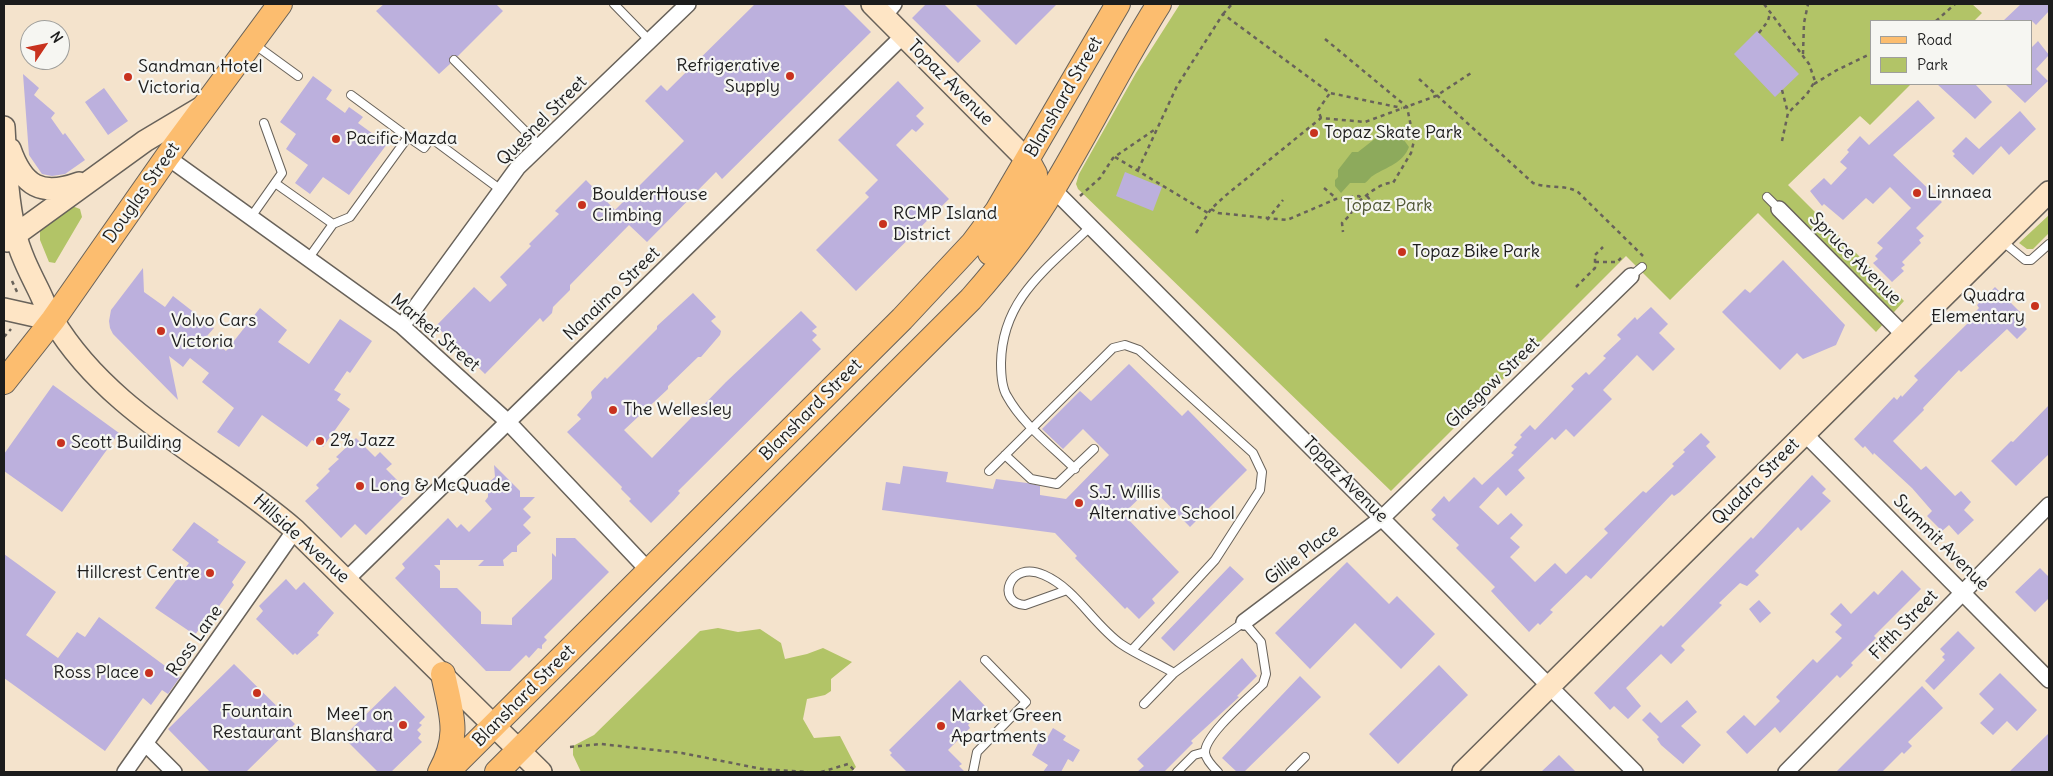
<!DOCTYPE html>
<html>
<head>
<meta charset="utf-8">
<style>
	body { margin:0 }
	#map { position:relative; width:2053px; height:776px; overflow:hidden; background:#f4e3cc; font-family:Delius,sans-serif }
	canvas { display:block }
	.frame { position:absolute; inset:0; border:5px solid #1c1c1c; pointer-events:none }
	.legend { position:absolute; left:1870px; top:20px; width:162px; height:65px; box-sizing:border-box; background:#f6f6f2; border:1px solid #9f9f9c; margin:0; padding:6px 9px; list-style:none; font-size:15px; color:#1c1c1c }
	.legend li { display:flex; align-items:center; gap:10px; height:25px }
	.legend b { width:25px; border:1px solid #9f9f9c }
	.north { position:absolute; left:20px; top:20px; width:50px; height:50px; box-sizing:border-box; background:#f6f6f2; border:1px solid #9f9f9c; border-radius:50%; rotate:56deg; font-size:14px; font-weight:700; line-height:20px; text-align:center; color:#1c1c1c }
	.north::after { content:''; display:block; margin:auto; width:18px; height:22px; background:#c8321e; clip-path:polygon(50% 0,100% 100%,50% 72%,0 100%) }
</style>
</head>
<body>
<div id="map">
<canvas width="2053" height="776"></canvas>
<div class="frame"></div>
<ul class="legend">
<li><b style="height:6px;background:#fcbd6f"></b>Road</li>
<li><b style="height:14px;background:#b2c467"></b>Park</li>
</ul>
<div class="north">N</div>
</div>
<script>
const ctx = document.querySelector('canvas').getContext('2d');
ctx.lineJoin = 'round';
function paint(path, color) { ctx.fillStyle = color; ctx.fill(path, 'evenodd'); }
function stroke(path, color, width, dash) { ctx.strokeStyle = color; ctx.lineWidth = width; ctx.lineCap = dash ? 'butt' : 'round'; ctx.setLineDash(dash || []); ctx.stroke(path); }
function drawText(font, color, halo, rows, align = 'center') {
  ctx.font = font + ' Delius,sans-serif'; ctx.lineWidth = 4.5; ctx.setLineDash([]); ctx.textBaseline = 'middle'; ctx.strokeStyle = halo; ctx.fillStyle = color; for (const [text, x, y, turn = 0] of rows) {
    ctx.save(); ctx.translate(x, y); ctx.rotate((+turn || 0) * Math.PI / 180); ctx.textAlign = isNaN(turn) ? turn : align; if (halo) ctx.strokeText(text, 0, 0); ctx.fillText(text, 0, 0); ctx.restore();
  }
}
const green = new Path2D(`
	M1180,4h792l10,9 -8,8h-102v63h39l-41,41 -10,-9 -72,69 116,116 -28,31 -118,-119 -88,87 -44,-44 -235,235 -313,-302 -2,-5 3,-10 57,-101z
	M72,206l8,3 2,8 -27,46 -6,-1 -9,-22v-9z
	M2049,215v18l-16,16h-6l-8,-6z
	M718,628l20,4 22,-3 21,14 4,16 22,-5 16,-6 29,14 -21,17v12l-6,4 -18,4 -4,20 11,19 26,-2 16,31 -5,5h-270l-8,-17v-9l21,-11 106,-104z`);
const forest = new Path2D(`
	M1395,128l14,19c-6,16 -22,20 -35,28 -4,2 -6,6 -9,8h-15l-9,10 -6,-7v-6l3,-3v-7l14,-18h6l23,-18 2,2z`);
const building = new Path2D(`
	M384,4h112l7,7 -45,45h-8v8l-11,10 -63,-63z
	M755,4h88l28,28 -149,147 -6,-7 -69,70 -18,-17 -59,60v5l-17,17 -1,6 -9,9 -3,-4 -55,56 -49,-48 38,-39 16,15 17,-17 -7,-8 31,-31 -2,-2 30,-30 -4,-3 31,-31 29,30 69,-69 -39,-40 16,-16 6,6z
	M926,4h18l37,37 -23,22 -46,-45z
	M975,4h82l-41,41z
	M2021,4h28v7l-13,14 -4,-4h-29z
	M1757,31l42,43 -24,23 -41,-43z
	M2038,41l11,14 -13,14 12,12 -23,22 -20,-19h27v-37z
	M23,74l16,14 -5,7 21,18 -4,5 12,17 2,-2 20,27 -20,14 -13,2 -10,-2 -13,-19z
	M313,76l19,14 -6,9 19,14 4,-6 14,10 -5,6 29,21 -38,51 -26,-18 -13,17 -15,-11 13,-18 -22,-16 10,-15 -16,-12z
	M898,81l26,27 -8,8 8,8 -8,8 -4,-3 -16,16 53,54 -93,92 -40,-41 53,-53 -4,-4 13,-13 -40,-40z
	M1937,84h38l17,18 -17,17z
	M104,88l24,33 -20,14 -23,-33z
	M1918,100l17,18 -42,37 49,47 -26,26 8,8 -5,4 2,3 -19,19 3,3 -4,3 3,3 -12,11 -19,-19 5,-4 -3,-3 8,-8 -6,-5 34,-35 -21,-21 -17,17 -7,-6 -23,22 -19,-16 -2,2 -12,-15 14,-13 7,7 16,-17 -7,-6 9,-10 -2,-2 13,-14 9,9z
	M2020,111l16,18 -27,26 -8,-9 -28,29 -20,-19 2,-2 -3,-3 14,-14 13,12z
	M1125,172l37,15 -9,24 -37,-15z
	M1783,260l62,65 -9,20 -33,14 -6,-6 -17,17 -58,-58 23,-23 5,4z
	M143,268l1,24 21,15 8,-11 41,32 -7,8 19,15 34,-43 27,22 -9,12 31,22 31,-45 32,22 -22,32 -3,-2 -13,19 7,4 -4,6 13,9 -27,38 -11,-7 -5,7 -45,-32 -23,32 -22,-15 17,-24 -32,-26 7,-9 -19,-15 -7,9 -14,-11 9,44 -65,-66 -3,-6 -1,-7 2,-11z
	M1995,287l26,26 -5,5 11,11 -10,10 -10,-10 -46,43 -2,-2 -36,38 1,2 -31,31 28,29 5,-4 29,30 6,-5 10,11 -7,8 10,10 -16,15 -9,-10 -7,6 -15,-15 5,-5 -20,-23 -38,-35 -1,2 -8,-9 -2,2 -9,-9 40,-42 3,3 4,-5 1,2 16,-17 -4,-4 54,-53 -2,-2 13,-13 -2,-3z
	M693,293l23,24 -5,4 10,10 -1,4 -19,22h-3l-30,29v3l-44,41 28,28 74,-76 75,-71 16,16 -5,4 5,4 -5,5 9,9 -143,142 2,2 -6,7 -23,23 -22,-22 2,-2 -10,-10 1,-2 -55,-55 14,-13 -4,-4 15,-17 -1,-6 14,-15 2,2 50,-50v-3z
	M1651,307l17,17 -9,9 16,16 -22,22 -16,-16 -34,35 9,9 -38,38 -8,-8 -11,11 -3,-3 -34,33 7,8 -19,18 -8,-9 -19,20 19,18 13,-12 12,12 -13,13 10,9 -10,10 25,25 20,-19 11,11 42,-41 -4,-4 39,-38 3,2 28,-27 -2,-2 13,-12 -2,-2 18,-17 9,9 -4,4 10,11 -36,35 -6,4 -2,-2 -81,85 -5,-4 -36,35 3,2 -13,13 -2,-2 -9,9 -38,-41 4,-4 -39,-39 3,-3 -27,-26 4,-4 -5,-5 13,-14 5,6 25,-25 8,8 32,-30 -3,-2 6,-6 -3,-2 8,-8 -2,-2 10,-10 5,5 39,-41 -3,-3 15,-14 3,3 17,-17 -3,-2 18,-17 -4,-4 18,-18 2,3z
	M1129,364l53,52 6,-6 59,60 -57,57 -39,-40 -28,27 56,58 -27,27 3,4 -16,16 -12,-12 -2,2 -50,-51 2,-2 -22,-23 -173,-23 4,-28 14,2 3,-18 45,6 -2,10 47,7 3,-10 31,4 13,3v9l26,4 43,-44 -26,-26 -20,20 -21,-20 38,-38 11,10z
	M53,385l66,48 -57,79 -58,-41v-17z
	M2049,405v49l-33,32 -25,-25 20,-20 2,1z
	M356,438l19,19 5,-5 12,12 -6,5 23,23 -43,43 -11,-11 -14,14 -36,-37 14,-13 -3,-3 14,-14 -2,-2 11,-10 -3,-2z
	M494,465l26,26v6h15l-12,12 8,8 -8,8 8,8 -14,13v6h-5l-9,8 1,6h-26l6,-6h-44v5h-6l6,6v17h17l24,24v12l31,1v-7l40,-39v-26l4,4v-19h19l34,34 -65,65 3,3 -5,5v4l-4,-1 -9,10 -3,-3 -16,16h-24l-91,-93 10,-10 -3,-4 46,-46 9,10 4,-4 8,8 23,-23 -7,-8 3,-4v-14l7,-6z
	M1812,475l14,14 -4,4 9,8 -30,30 -3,-4 -43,44 4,4 -12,11 -7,-3 -21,20 3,2 -41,41 4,4 -14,14 -10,-10 -35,34 15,18 -13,13 -14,-13 -4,4 -16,-17 67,-68 2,2 74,-76 14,-14 2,2z
	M194,522l25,18 -2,2 29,20 -14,20 2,3 -22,31 -3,-1 -14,20 -40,-27 34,-45 -17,-13z
	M4,554l52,38 -30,43 32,23 19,-26 8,5 14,-20 81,60 -12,17 -6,-4 -11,15 -8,-7 -38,53 -101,-73z
	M1347,562l42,42 8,-8 38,38 -34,35 -46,-46 -45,46 -35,-36z
	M1230,566l14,13 -70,72 -13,-13z
	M2040,568l9,9v21l-14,14 -20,-20z
	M1902,570l19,19 -47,47 2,2 -25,25 2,2 -13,13 -3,-3 -57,58 -5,-6 -28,27 -21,-22 18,-17 11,11 25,-25 -4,-4 37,-38 4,4 25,-25 -7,-6 7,-7 -12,-11 11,-11 10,11 23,-23 4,4z
	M286,579l10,11 8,-8 30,31 -17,20 2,2 -22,20 -2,-2 -2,2 -37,-36 7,-8 -4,-5z
	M1759,600l12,13 -11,10 -11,-14z
	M1958,631l17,17 -41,42 -9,-9 20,-21 -3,-3 3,-3 -5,-5z
	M1242,658l15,18 -20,20 2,1 -48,44 2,2 -29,29h-27l7,-6 -7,-7z
	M234,664l61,60 -49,48h-36l-42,-43z
	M1439,665l29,30 -70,69 -29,-30z
	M2000,673l37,37 -20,21 -10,-10 -14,14 -13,-12 14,-14 -15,-15z
	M1300,676l21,21 -77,75h-7l-15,-14z
	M960,680l26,27 -18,18 2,3 -22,22 14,14 -3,2 6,6h-58l-17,-17 2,-2 -3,-3z
	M395,686l30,31 -6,6 3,2 -5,5 4,4 -3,4 4,4 -31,30h-13l-35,-35z
	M1922,686l21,22 -35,34 4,4 -8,8 -2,-2 -20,20h-46z
	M1687,700l10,12 -16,14 20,19 -18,19 -22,-19 -4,-6 2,-2 -17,-17 8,-8 11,11z
	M1053,728l13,8 -3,4 17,10 -7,12 -5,-3 -7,13h-18l5,-7 -16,-10 7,-13 4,3z
	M2049,733v39h-40z
	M1559,755l17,17h-35z`);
const path = new Path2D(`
	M1764,4l45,60 6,17 -8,13 -19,19 -6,28
	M1223,14l9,-10
	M1936,21l19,-17
	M1759,33l9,-12 2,-8
	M1325,39l82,68 7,34 -3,12 -18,30c-12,-2 -31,16 -41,24l-1,7 -9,9 1,9
	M1803,54l1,-31 4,-19
	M1419,79l114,104c15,6 31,1 45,9l65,64
	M1814,84l23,-14 35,-17
	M1782,90l6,23
	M1321,118l-3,-8 12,-17
	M1115,157l93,56
	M1138,170l39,-84 46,-72 107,79 72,15
	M1324,188l12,10
	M1080,196l20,-18 13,-20 44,-30
	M1367,196l7,9
	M1211,209l7,4 69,7 49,-21 23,-3 3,3
	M1267,220l16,-20
	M1196,233l15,-24 14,-13 96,-78 44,4 71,-26 35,-23
	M1595,262h22l4,-4
	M12,281l6,13
	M1576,287l19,-19v-13l8,-8
	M4,337l7,-8
	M570,747l31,-3 81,9 80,16 46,3
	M821,772l27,-8 8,8`);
const lane = new Path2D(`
	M614,4l36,37
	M254,44l44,32
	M454,60l86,86
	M408,137l16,11 7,-10 70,52
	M275,183l58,41
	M1767,197l12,12
	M251,217l31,-44 -18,-50
	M2002,241l23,19h6l18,-16
	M308,259l25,-35 17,-7 58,-80 -57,-42
	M1631,276l11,-9
	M1005,455l26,24 26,5 37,-35
	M1075,469c-23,-23 -52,-44 -68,-73 -5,-8 -6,-24 -6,-33 1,-65 47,-95 89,-136
	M989,471l124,-123 12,-3 14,5 114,103 9,19 -2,18 -45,70 -83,90
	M1067,590l-42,15c-30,-2 -16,-46 19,-30 32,14 49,49 77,69 16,11 36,19 53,29
	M1144,704l30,-31 70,-51 17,20 5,32 -3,10c-13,13 -59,51 -58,69 1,7 8,14 13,19
	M973,772l4,-20 49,-50 -41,-42
	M1177,772l17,-17 11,-3
	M1290,772l15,-15`);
const street = new Path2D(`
	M884,16l10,-12
	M167,157l235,169 105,95 142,150
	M1053,189l582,583
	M1779,209l125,126
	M402,326l116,-159 170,-163
	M1804,433l245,247
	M347,579l556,-543
	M1244,622l138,-104 249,-242
	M146,744l28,28
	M125,772l170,-242
	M1786,772l263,-267`);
const secondary = new Path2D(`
	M872,4l156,157
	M4,127c2,35 3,71 11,105 4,19 14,39 23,57 5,10 9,21 15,31 56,94 162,140 242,210l246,242
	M10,149c13,37 31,48 69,34
	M7,241l138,-100 57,-34
	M4,309l49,11
	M1463,772l586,-580`);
const primary = new Path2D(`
	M990,253l44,-69 1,-10 -7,-13
	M4,382l49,-62 114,-163 113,-153
	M440,772c21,-38 11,-58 3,-98
	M447,772l455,-453 71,-76 24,-32 121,-207
	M497,772l474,-473c30,-34 59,-70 82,-110 37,-61 68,-125 106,-185`);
const markers = [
	[790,76,5,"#c8321e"],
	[128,77,5,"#c8321e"],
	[1314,133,5,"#c8321e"],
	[336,139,5,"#c8321e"],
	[1917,193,5,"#c8321e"],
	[582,205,5,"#c8321e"],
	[883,224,5,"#c8321e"],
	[1402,252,5,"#c8321e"],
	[2035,306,5,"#c8321e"],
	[161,331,5,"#c8321e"],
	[613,410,5,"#c8321e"],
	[320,441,5,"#c8321e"],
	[61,443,5,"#c8321e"],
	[360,486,5,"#c8321e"],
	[1079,503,5,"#c8321e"],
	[210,573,5,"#c8321e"],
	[149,673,5,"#c8321e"],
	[257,693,5,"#c8321e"],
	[403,725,5,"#c8321e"],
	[941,726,5,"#c8321e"]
];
const poiNames = [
	["Refrigerative",780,66,"right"],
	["Supply",780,87,"right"],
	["Sandman Hotel",138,67],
	["Victoria",138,88],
	["Topaz Skate Park",1324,133],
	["Pacific Mazda",346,139],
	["Linnaea",1927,193],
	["BoulderHouse",592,195],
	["Climbing",592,216],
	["RCMP Island",893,214],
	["District",893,235],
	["Topaz Bike Park",1412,252],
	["Quadra",2025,296,"right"],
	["Elementary",2025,317,"right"],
	["Volvo Cars",171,321],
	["Victoria",171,342],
	["The Wellesley",623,410],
	["2% Jazz",330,441],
	["Scott Building",71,443],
	["Long & McQuade",370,486],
	["S.J. Willis",1089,493],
	["Alternative School",1089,514],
	["Hillcrest Centre",200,573,"right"],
	["Ross Place",139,673,"right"],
	["Fountain",257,712,"center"],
	["Restaurant",257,733,"center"],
	["MeeT on",393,715,"right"],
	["Blanshard",393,736,"right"],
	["Market Green",951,716],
	["Apartments",951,737]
];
const streetNames = [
	["Topaz Avenue",950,83,45],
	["Blanshard Street",1064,97,-60],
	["Quesnel Street",542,121,-45],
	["Douglas Street",142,193,-55],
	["Spruce Avenue",1855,259,45],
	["Nanaimo Street",612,294,-44],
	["Market Street",435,333,40],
	["Glasgow Street",1493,383,-44],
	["Blanshard Street",811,410,-45],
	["Topaz Avenue",1345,480,45],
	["Quadra Street",1756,482,-45],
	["Hillside Avenue",301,539,42],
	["Summit Avenue",1941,543,45],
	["Gillie Place",1302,555,-37],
	["Fifth Street",1904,625,-46],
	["Ross Lane",195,641,-55],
	["Blanshard Street",524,696,-45]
];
const parkNames = [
	["Topaz Park",1388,206]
];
paint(green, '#b2c467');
paint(forest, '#8daa5c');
paint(building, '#bcb0dd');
stroke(lane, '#68625a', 10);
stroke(street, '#68625a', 18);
stroke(secondary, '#68625a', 24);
stroke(primary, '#68625a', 26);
stroke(path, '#68625a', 2.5, [4, 4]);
stroke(lane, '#fff', 8);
stroke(street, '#fff', 15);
stroke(secondary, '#fee5c5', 21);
stroke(primary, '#fcbd6f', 24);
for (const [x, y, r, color] of markers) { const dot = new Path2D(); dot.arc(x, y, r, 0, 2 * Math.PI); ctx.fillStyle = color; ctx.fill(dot); stroke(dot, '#f6f6f2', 2); }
drawText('18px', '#1c1c1c', '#f6f6f2', poiNames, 'left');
drawText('18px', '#1c1c1c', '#f6f6f2', streetNames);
drawText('18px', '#505736', '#f6f6f2', parkNames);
</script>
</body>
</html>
